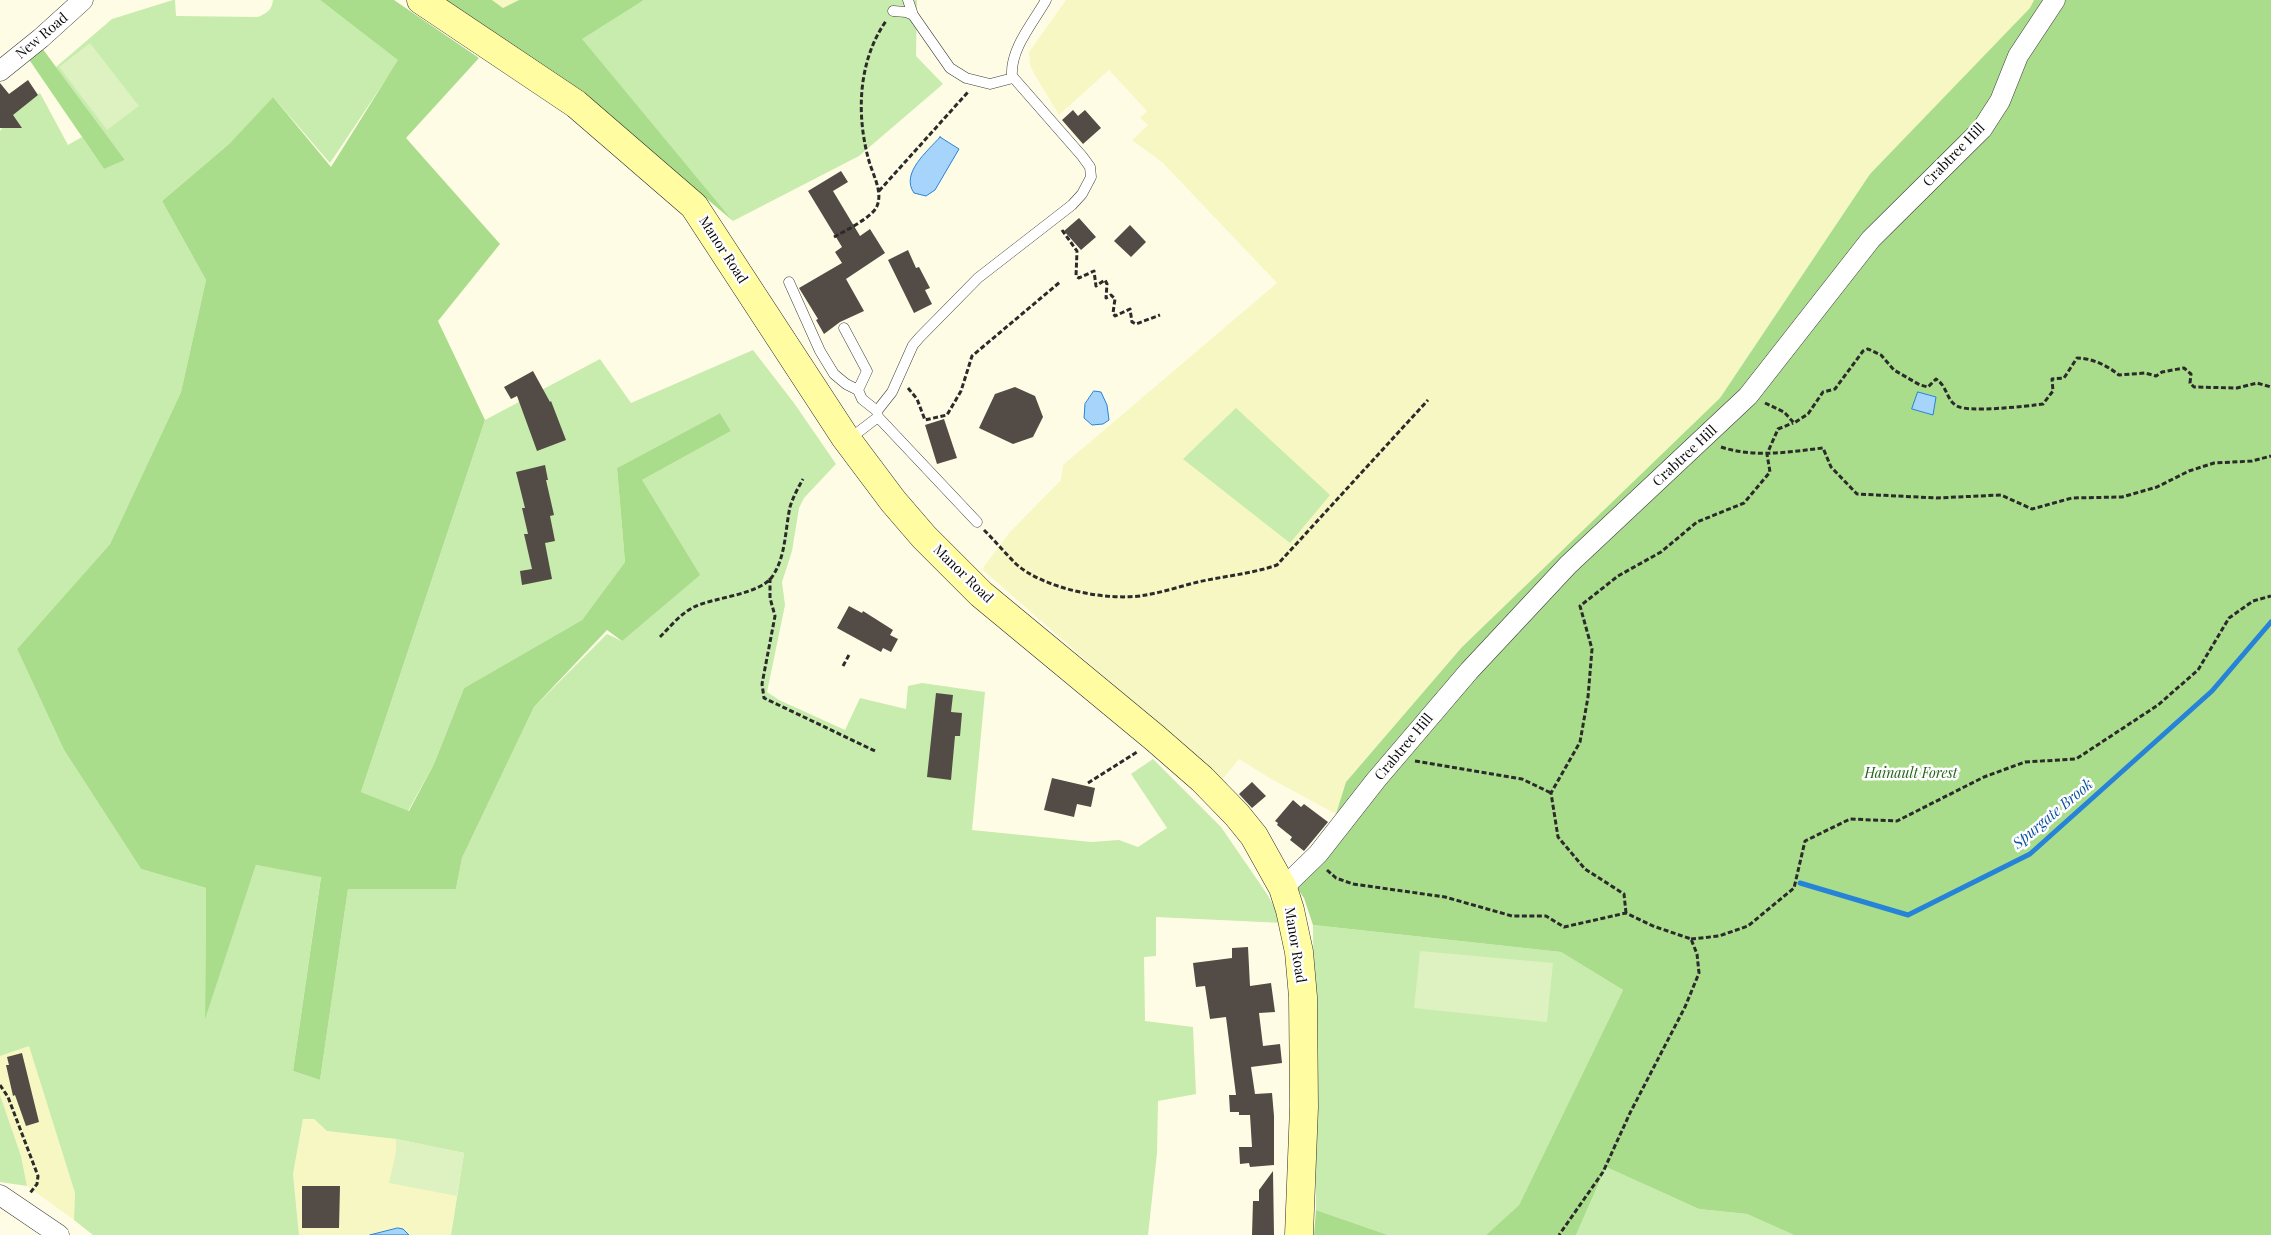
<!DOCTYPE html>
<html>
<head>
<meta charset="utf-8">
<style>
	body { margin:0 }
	canvas { display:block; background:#fffce6 }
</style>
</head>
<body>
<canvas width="2271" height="1235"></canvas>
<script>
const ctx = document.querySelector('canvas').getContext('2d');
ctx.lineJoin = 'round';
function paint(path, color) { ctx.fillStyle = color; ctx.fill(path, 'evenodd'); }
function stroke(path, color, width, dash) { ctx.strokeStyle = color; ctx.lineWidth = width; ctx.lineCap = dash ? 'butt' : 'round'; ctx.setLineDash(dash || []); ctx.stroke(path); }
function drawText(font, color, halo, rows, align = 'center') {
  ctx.font = font + ' "Playfair Display",serif'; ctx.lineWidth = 5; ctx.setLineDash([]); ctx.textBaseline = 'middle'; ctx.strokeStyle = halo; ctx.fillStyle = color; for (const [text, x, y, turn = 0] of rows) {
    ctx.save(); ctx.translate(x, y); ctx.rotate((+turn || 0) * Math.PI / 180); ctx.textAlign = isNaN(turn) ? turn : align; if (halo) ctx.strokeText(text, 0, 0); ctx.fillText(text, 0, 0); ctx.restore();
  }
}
const farmland = new Path2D(`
	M492,0h27l-16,8z
	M1066,0h968l-3,8 -161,166 -150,224 -258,249 -116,135 -10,32 -65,-35 -32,-20 -17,21 -240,-211 27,-36 52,-53 2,-15 214,-182 -114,-120 -31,-23 16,-15 -8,-7 7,-7 -38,-41 -50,45 -26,-43 -3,-7 -1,-13z
	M29,1045l46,148 -1,27 -47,-34 -6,-30 -21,-61v-39z
	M303,1119h11l13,12 69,8 68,14 -13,82h-152l-6,-61z`);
const green = new Path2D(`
	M173,0h2l1,16 82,1c9,-4 14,-7 15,-17h47l79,60 -69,103 -57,-66 -44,47 -67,57 44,79 -25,112 -71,152 -93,105 47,101 77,119 65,19 -1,129 51,-152 65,11 -28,195 27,9 28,-191h108l6,-31 72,-151 73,-73 15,7 20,-161 89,-49 -11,-18 -103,55 8,94 -43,58 -118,68 -30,76 -26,47 -47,-19 124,-372 115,-61 31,44 122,-53 41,53 42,61 -32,34 -5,10 -7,43 -10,31 3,23 -18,87 12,8 66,30 15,-32 46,11 2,-23 14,-3 63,9 -13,138 119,12 28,-2 19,7 29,-19 -36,-54 22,-15 68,68 46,67 16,29 -127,-6v39l-12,1 1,64 48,6 3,67 -38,7 -1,52 -9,82h-697l13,-82 -68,-14 -69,-8 -13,-12h-11l-10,55 6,61h-206l-19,-15 1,-27 -46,-147 -29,10v-925l12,-16 28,-22 28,52 14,-8 22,32 21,-9 -69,-93 56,-48z
	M644,0h273l-1,56 27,28 -84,72 -126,65 -152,-182z
	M1236,408l94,87 -40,48 -107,-84z
	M1313,925l248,27 62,38 -104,215 -33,30h-98l-72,-25z
	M0,1095l21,61 6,30 -27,-4z
	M1606,1167l93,42 48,5 47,21h-218z`);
const forest = new Path2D(`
	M320,0h74l85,58 -73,80 94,106 -62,77 47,99 -124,372 48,19 25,-47 30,-76 118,-68 43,-58 -8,-94 103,-55 11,18 -89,49 58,95 -78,66 -15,-11 -73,77 -72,151 -6,31h-108l-28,191 -27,-9 28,-194 -65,-12 -51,154 1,-131 -65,-19 -77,-119 -47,-101 93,-105 71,-152 25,-112 -44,-79 67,-57 44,-47 58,70 67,-107z
	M445,0h47l11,8 16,-8h125l-62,39 151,182 -150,-127z
	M2034,0h237v1235h-477l-47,-21 -48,-5 -93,-42 -30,68h-90l33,-30 104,-215 -62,-38 -248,-27 -9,-27 -17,-25 21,-16 28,-43 10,-32 116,-135 258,-249 150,-224 160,-166z
	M42,48l83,112 -21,9 -76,-111z
	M1316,1210l72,25h-74z`);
const pitch = new Path2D(`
	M90,43l49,63 -32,24 -48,-63z
	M1420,951l133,12 -6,59 -133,-14z
	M396,1139l68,14 -7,43 -68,-13 7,-31z`);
const water = new Path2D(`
	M940,137l19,12 -24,41 -9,6 -12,-3c-14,-20 14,-42 26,-56z
	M1094,391l7,1 6,13 2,15 -6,4 -11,1 -8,-7 1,-14z
	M1918,392l18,5 -3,18 -21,-6z
	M398,1228l5,1 6,6h-39z`);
const stream = new Path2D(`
	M1800,883l108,32 122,-61 182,-163 59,-69`);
const building = new Path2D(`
	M28,80l10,15 -25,20 9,13h-22v-45l9,11z
	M1073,110l5,6 7,-6 16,18 -18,16 -21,-24z
	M841,171l7,11 -15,9 27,45 10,-7 15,24 -39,26 18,32 -24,11 -16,12 -8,-14 2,-1 -19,-31 43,-25 -7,-11 7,-5 -34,-56z
	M1079,218l17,19 -15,13 -17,-19z
	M1130,225l16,17 -15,15 -17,-16z
	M908,250l8,18 3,-1 11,21 -5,2 7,14 -18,9 -26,-53z
	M533,371l17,31 1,-1 15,39 -29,11 -20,-55 -6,3 -7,-12z
	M1015,387l20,9 8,21 -10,20 -20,7 -34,-16 16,-34z
	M944,419l13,39 -20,6 -12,-39z
	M545,465l3,15h-2l8,35 -4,1 5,25 -10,2 7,36 -30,6 -2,-14 12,-2 -8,-35h4l-6,-26h3l-9,-36z
	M849,606l13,7 1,-2 30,19 -3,5 8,4 -7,13 -8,-4 -2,4 -44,-24z
	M936,693l17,2 -2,17 11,1 -2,23h-5l-4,44 -24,-3z
	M1052,778l43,10 -4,19 -14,-3 -3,13 -30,-7z
	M1252,782l14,14 -14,12 -13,-14z
	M1293,800l8,7 3,-3 24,18 -24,29 -14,-11 2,-3 -15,-12 1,-2 -3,-2z
	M1248,947l2,39 21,-3 4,29 -16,1 4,33 17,-2 2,19 -31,4 4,27 17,-1 2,23v49l-24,2 -1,-4 -9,1 -1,-17h13l-2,-32h-11v-3h-9l-1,-17h7l-10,-78 -16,2 -5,-33 -9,1 -3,-24 39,-5v-10z
	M22,1053l17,69 -13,4 -11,-31 -2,1 -7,-31h3l-2,-8z
	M1273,1171l1,64h-22l1,-34h6v-11z
	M302,1186h38l-1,42h-37z`);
const path = new Path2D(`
	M879,191l89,-99
	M1062,230l15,21 -1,25 3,2 15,-7 2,15 9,-6 2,4 -1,14 5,-3 4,4 -2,14 2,3 15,-7 2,13 4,2 24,-9
	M834,237c11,-6 39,-20 43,-31 6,-14 -4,-31 -8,-45 -13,-46 -11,-100 17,-140
	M908,388l9,11 8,21 22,-5 14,-24 11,-35 88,-74
	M1765,403l19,9 10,11 14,-9 15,-22 12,-3 28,-38 5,-2 13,6 13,15 26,15 8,2 8,-8c12,8 10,21 21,27 11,7 71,0 86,-2l10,-13 -1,-12 12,-1 13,-20c15,0 31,8 42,17l26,-2 11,3 6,-4 22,-4 7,6 -1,9 4,4 43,1 20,-5 14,4
	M1721,447c34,11 67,5 102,1l8,19 26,27 79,4 65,-3 31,14 40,-11 50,-1 35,-10 32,-16 25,-8 38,-2 19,-5
	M984,530c11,11 21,23 32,34 28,25 93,38 130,31 18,-3 35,-9 52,-13 26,-6 53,-8 79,-17l151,-165
	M770,578v20l5,18 -13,68 2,14 111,53
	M660,637c10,-10 20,-23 34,-30 21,-10 64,-12 78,-30 14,-20 13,-47 18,-70 3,-10 8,-19 13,-28
	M843,666l7,-13
	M1415,761l107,18 29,14
	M1088,783l49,-31
	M1327,870l9,8 17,6 92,13 67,19h34l18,11 62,-14 27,13 38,13 6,15 2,19 -14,34 -55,106 -27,59 -44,63
	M1626,913l-2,-19 -39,-25 -27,-32 -7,-44 29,-51 8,-45 4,-48 -12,-43 38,-30 43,-24 36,-30 47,-19 26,-31 -3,-18 11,-25 15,-6
	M1691,939l28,-3 29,-10 46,-38 11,-47 45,-22 47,2 87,-44 41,-15 51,-3 82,-54 40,-35 31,-52 24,-17 18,-5
	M0,1085l8,12 30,79 -1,8 -7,9`);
const lane = new Path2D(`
	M908,0l5,15 37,53 16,10 24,6 23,-6
	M893,11l13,1 7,3
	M789,282l31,69 14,23 12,10 12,6 9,-19 -23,-43
	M858,390l4,9 15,12
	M878,417l-1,-6 15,-19 21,-47 7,-8 58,-59 94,-73 10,-11 9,-17 -1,-10 -8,-11 -70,-80c-2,-27 21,-53 34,-76
	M848,440l30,-23 99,105`);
const street = new Path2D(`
	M0,71l41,-33 42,-38
	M1283,888l35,-34 58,-74 93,-109 99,-106 180,-169 123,-157 111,-110 18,-28 18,-45 37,-56
	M0,1195l59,40`);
const secondary = new Path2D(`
	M421,0l155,104 118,102 151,231 48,64 31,36 57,57 174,144 47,41 35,36 17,21 29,52 7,22 9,42 4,45 1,110 -5,128`);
const streetNames = [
	["New Road",42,36,-40],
	["Crabtree Hill",1954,155,-46],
	["Manor Road",723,250,57],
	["Crabtree Hill",1685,456,-43],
	["Manor Road",963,574,44],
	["Crabtree Hill",1404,747,-50],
	["Manor Road",1295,945,81]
];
const parkNames = [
	["Hainault Forest",1911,774]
];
const waterNames = [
	["Spurgate Brook",2053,814,-40]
];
paint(farmland, '#f7f7c4');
paint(green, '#c8ecad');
paint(forest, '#aadd8b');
paint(pitch, '#ddf2c0');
paint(water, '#a6d4fb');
stroke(water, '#2783d7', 1);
stroke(stream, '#2783d7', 5);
paint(building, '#534b45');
stroke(lane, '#3c3c3c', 11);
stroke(street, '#3c3c3c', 21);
stroke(secondary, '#2b2b2b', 29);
stroke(path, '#2b2b2b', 3, [5, 2.5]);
stroke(lane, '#fff', 10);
stroke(street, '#fff', 20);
stroke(secondary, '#fffca1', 28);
drawText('14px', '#090909', '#fff', streetNames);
drawText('italic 14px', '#206416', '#fff', parkNames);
drawText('italic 15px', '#0b54a3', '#fff', waterNames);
</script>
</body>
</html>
